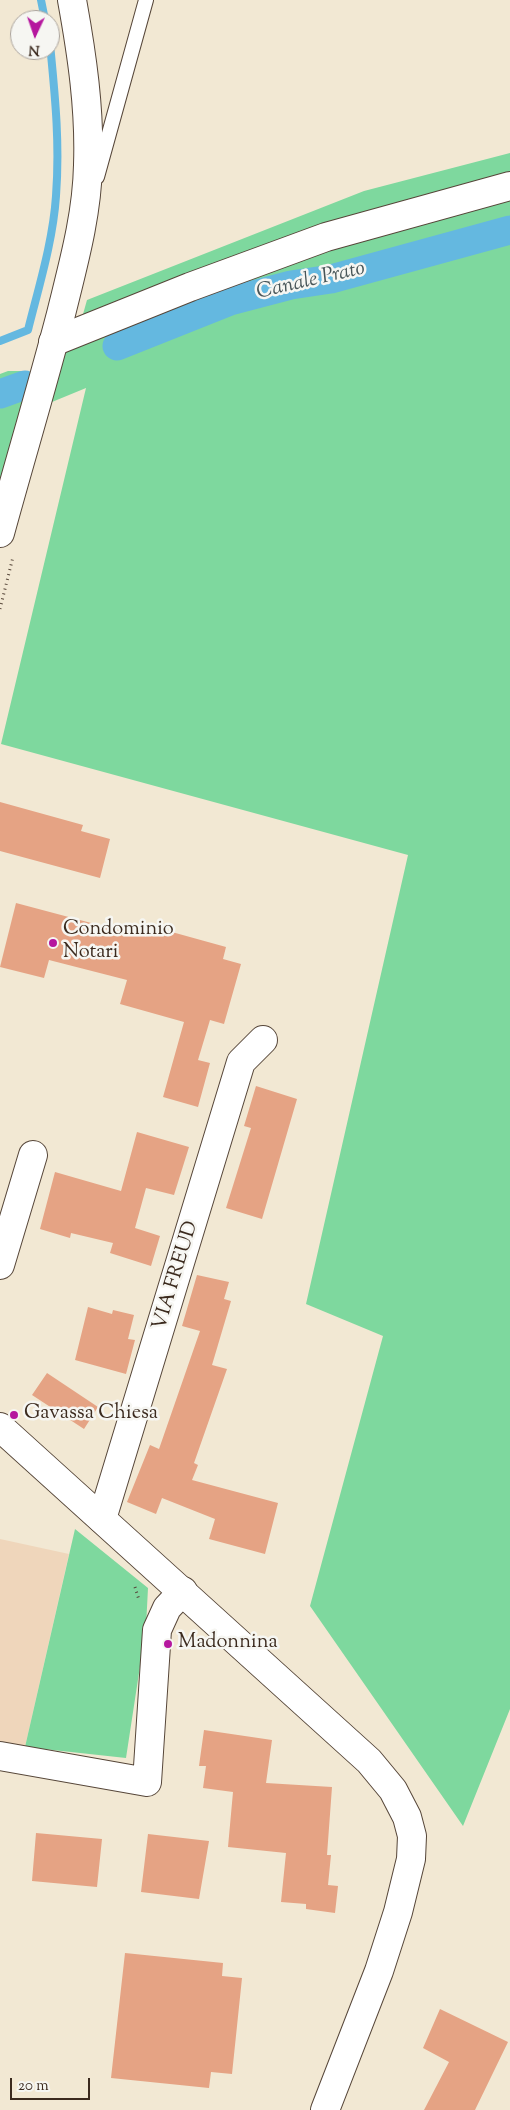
<!DOCTYPE html>
<html>
<head>
<meta charset="utf-8">
<style>
	body { margin:0 }
	#map { position:relative; width:510px; height:2110px; overflow:hidden; background:#f2e8d3; font-family:"Sorts Mill Goudy",serif }
	canvas { display:block }
	.north { position:absolute; left:10px; top:10px; width:50px; height:50px; box-sizing:border-box; background:#f6f6f2; border:1px solid #aba49d; border-radius:50%; rotate:183deg; font-size:14px; font-weight:700; line-height:20px; text-align:center; color:#3b2a1e }
	.north::after { content:''; display:block; margin:auto; width:18px; height:22px; background:#b5179e; clip-path:polygon(50% 0,100% 100%,50% 72%,0 100%) }
	.scale { position:absolute; left:10px; top:2078px; width:80px; height:22px; box-sizing:border-box; border:2px solid #3b2a1e; border-top:0; padding-left:6px; font-size:15px; line-height:18px; white-space:nowrap; color:#3b2a1e; -webkit-text-stroke:4px #f6f6f2; paint-order:stroke }
</style>
</head>
<body>
<div id="map">
<canvas width="510" height="2110"></canvas>
<div class="north">N</div>
<div class="scale">20 m</div>
</div>
<script>
const ctx = document.querySelector('canvas').getContext('2d');
ctx.lineJoin = 'round';
function paint(path, color) { ctx.fillStyle = color; ctx.fill(path, 'evenodd'); }
function stroke(path, color, width, dash) { ctx.strokeStyle = color; ctx.lineWidth = width; ctx.lineCap = dash ? 'butt' : 'round'; ctx.setLineDash(dash || []); ctx.stroke(path); }
function drawText(font, color, halo, rows, align = 'center') {
  ctx.font = font + ' "Sorts Mill Goudy",serif'; ctx.lineWidth = 5; ctx.setLineDash([]); ctx.textBaseline = 'middle'; ctx.strokeStyle = halo; ctx.fillStyle = color; for (const [text, x, y, turn = 0] of rows) {
    ctx.save(); ctx.translate(x, y); ctx.rotate((+turn || 0) * Math.PI / 180); ctx.textAlign = isNaN(turn) ? turn : align; if (halo) ctx.strokeText(text, 0, 0); ctx.fillText(text, 0, 0); ctx.restore();
  }
}
const built = new Path2D(`
	M0,1539l69,15 -44,193 -25,-6z`);
const green = new Path2D(`
	M510,153v1556l-47,117 -153,-220 73,-270 -77,-32 102,-449 -407,-111 85,-356 -51,21 18,-67 25,-10 9,-32 277,-109z
	M8,371h13l9,6 -30,109v-112z
	M75,1529l73,59 -2,39 -20,131 -101,-11z`);
const stream = new Path2D(`
	M41,0l4,20
	M0,341l28,-11c11,-44 25,-89 28,-134 4,-53 -1,-100 -6,-152`);
const canal = new Path2D(`
	M117,346l113,-45 61,-16 40,-6 179,-49
	M0,394l25,-9`);
const building = new Path2D(`
	M0,802l83,23 -2,6 29,8 -10,39 -100,-27z
	M16,903l124,33 3,-12 83,23 -3,12 18,5 -17,60 -14,-4 -12,40 12,3 -12,44 -35,-10 21,-75 -64,-18 7,-24 -78,-20 -5,18 -44,-11z
	M256,1086l41,13 -35,120 -36,-11 25,-80 -7,-2z
	M137,1132l52,15 -15,48 -28,-7 -11,40 25,8 -9,30 -41,-13 3,-10 -42,-10 -1,5 -30,-9 15,-57 66,19z
	M197,1275l32,7 -5,17 7,2 -19,64 15,4 -33,94 4,2 -6,15 86,23 -13,51 -56,-15 6,-20 -53,-21 -6,16 -29,-12 23,-57 9,4 41,-118 -18,-5z
	M88,1307l24,7 1,-4 21,5 -6,24 7,1 -9,34 -51,-14z
	M47,1373l51,34 -14,22 -52,-34z
	M204,1730l68,10 -6,43 66,4 -5,68h4l-3,30 10,1 -3,27 -29,-4v-5l-25,-2 5,-49 -58,-6 5,-55 -30,-4 3,-22h-7z
	M36,1833l66,6 -5,48 -65,-6z
	M148,1834l61,7 -10,58 -58,-7z
	M125,1953l98,10 -1,13 20,2 -10,96 -21,-2 -2,16 -98,-10z
	M440,2009l68,33 -33,68h-51l25,-48 -26,-14z`);
const path = new Path2D(`
	M0,609l13,-52
	M135,1587l4,13`);
const service = new Path2D(`
	M97,177l49,-177`);
const minor = new Path2D(`
	M53,342l137,-55 136,-50 184,-51
	M0,1265l33,-110
	M102,1519l139,-457 22,-22
	M0,1756l147,26 10,-152 10,-22 16,-17`);
const tertiary = new Path2D(`
	M0,533c20,-73 42,-146 61,-219 12,-49 26,-98 27,-149 2,-55 -6,-110 -16,-165
	M0,1427l369,334 24,29 14,27 5,19 -1,23 -13,53 -19,59 -54,139`);
const markers = [
	[53,943,5,"#b5179e"],
	[14,1415,5,"#b5179e"],
	[168,1644,5,"#b5179e"]
];
const poiNames = [
	["Condominio",63,931],
	["Notari",63,954],
	["Gavassa Chiesa",24,1415],
	["Madonnina",178,1644]
];
const streetNames = [
	["VIA FREUD",177,1276,-73]
];
const waterNames = [
	["Canale Prato",311,282,-13]
];
paint(built, '#efd6bb');
paint(green, '#7ed89e');
stroke(stream, '#64b8e0', 8);
stroke(canal, '#64b8e0', 29);
paint(building, '#e5a384');
stroke(service, '#564639', 16);
stroke(minor, '#564639', 30);
stroke(tertiary, '#564639', 30);
stroke(path, '#564639', 3, [1, 4]);
stroke(service, '#fff', 14);
stroke(minor, '#fff', 28);
stroke(tertiary, '#fff', 28);
for (const [x, y, r, color] of markers) { const dot = new Path2D(); dot.arc(x, y, r, 0, 2 * Math.PI); ctx.fillStyle = color; ctx.fill(dot); stroke(dot, '#f6f6f2', 2); }
drawText('20px', '#3b2a1e', '#f6f6f2', poiNames, 'left');
drawText('20px', '#3b2a1e', '#f6f6f2', streetNames);
drawText('italic 21px', '#475558', '#f6f6f2', waterNames);
</script>
</body>
</html>
